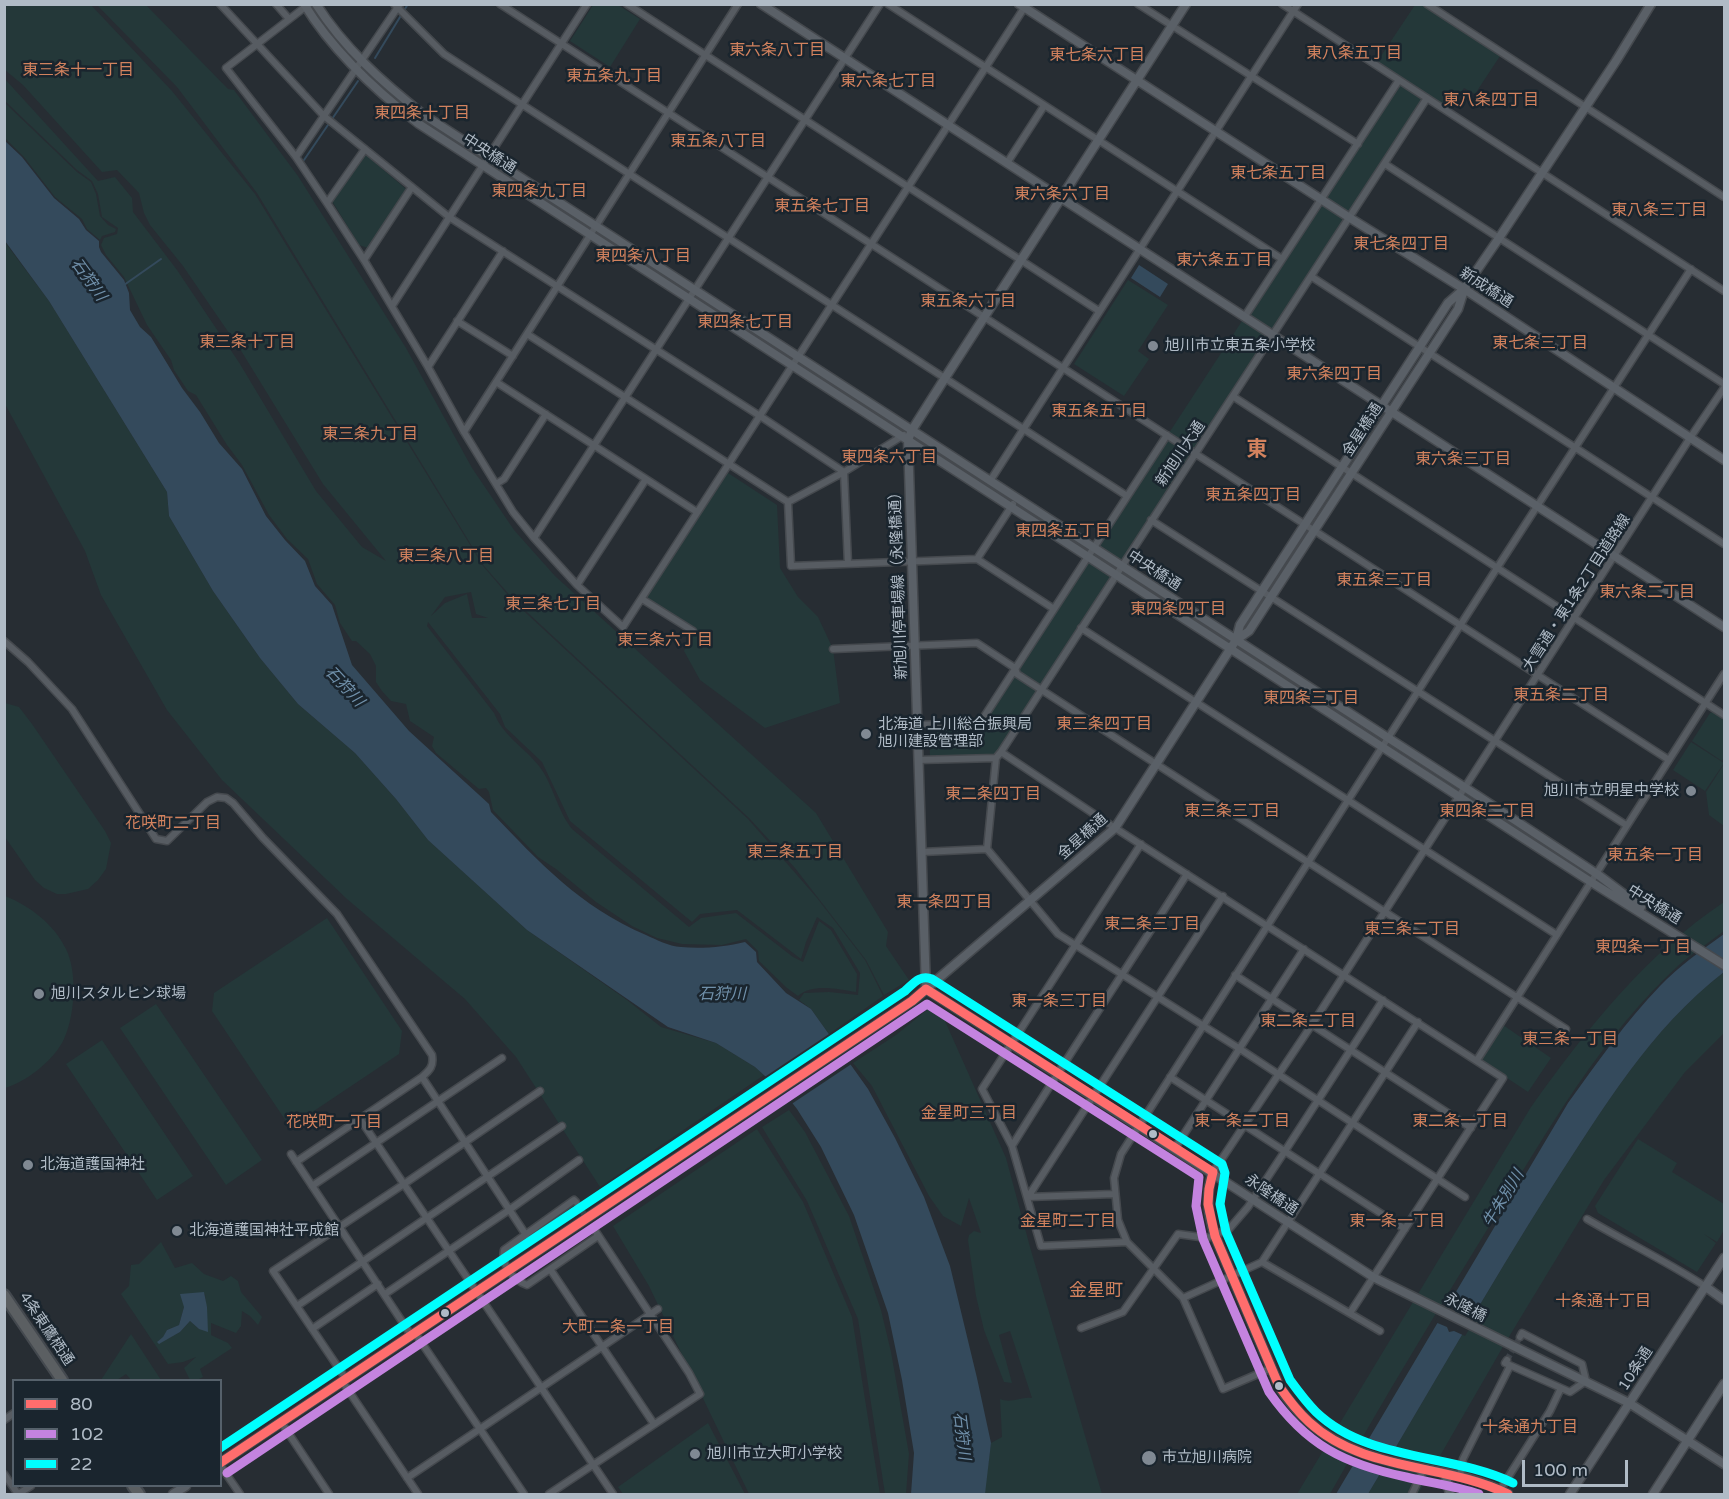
<!DOCTYPE html>
<html>
<head>
<meta charset="utf-8">
<style>
	body { margin:0 }
	#map { position:relative; width:1729px; height:1499px; overflow:hidden; background:#272d33; font-family:"Varela Round",sans-serif }
	canvas { display:block }
	.frame { position:absolute; inset:0; border:6px solid #b0bbc6; pointer-events:none }
	.legend { position:absolute; left:12px; top:1379px; width:210px; height:108px; box-sizing:border-box; background:#1a252e; border:2px solid #56616b; margin:0; padding:8px 10px; list-style:none; font-size:18px; color:#b0bbc6 }
	.legend li { display:flex; align-items:center; gap:12px; height:30px }
	.legend b { width:30px; border:2px solid #56616b }
	.scale { position:absolute; left:1522px; top:1460px; width:106px; height:27px; box-sizing:border-box; border:3px solid #b0bbc6; border-top:0; padding-left:8px; font-size:18px; line-height:21px; white-space:nowrap; color:#b0bbc6; -webkit-text-stroke:4px #1a252e; paint-order:stroke }
</style>
</head>
<body>
<div id="map">
<canvas width="1729" height="1499"></canvas>
<div class="frame"></div>
<ul class="legend">
<li><b style="height:8px;background:#ff6d6d"></b>80</li>
<li><b style="height:8px;background:#c483df"></b>102</li>
<li><b style="height:8px;background:#0ff"></b>22</li>
</ul>
<div class="scale">100 m</div>
</div>
<script>
const ctx = document.querySelector('canvas').getContext('2d');
ctx.lineJoin = 'round';
function paint(path, color) { ctx.fillStyle = color; ctx.fill(path, 'evenodd'); }
function stroke(path, color, width, dash) { ctx.strokeStyle = color; ctx.lineWidth = width; ctx.lineCap = dash ? 'butt' : 'round'; ctx.setLineDash(dash || []); ctx.stroke(path); }
function drawText(font, color, halo, rows, align = 'center') {
  ctx.font = font + ' "Varela Round","Noto Sans JP",sans-serif'; ctx.lineWidth = 5; ctx.setLineDash([]); ctx.textBaseline = 'middle'; ctx.strokeStyle = halo; ctx.fillStyle = color; for (const [text, x, y, turn = 0] of rows) {
    ctx.save(); ctx.translate(x, y); ctx.rotate((+turn || 0) * Math.PI / 180); ctx.textAlign = isNaN(turn) ? turn : align; if (halo) ctx.strokeText(text, 0, 0); ctx.fillText(text, 0, 0); ctx.restore();
  }
}
const green = new Path2D(`
	M5,5h86l81,86 83,103 228,372 30,35 235,218 69,79 48,62 18,36 -54,38 -18,-25 -12,-9 5,-7 25,-1 29,3 2,-22 -27,-45 -16,-11 -11,25 -5,17 -64,-49 -37,4 -8,8 -122,-101 -28,-59 -37,-35 -5,-13 -72,-92 -1,4 67,87c10,24 30,34 45,53 14,18 18,44 33,63l117,98 12,-9 35,-5 57,44 10,5 16,-41 12,9 26,44 -1,18c-18,-3 -44,-9 -58,4l-11,-8 -28,-27 -1,-10 -12,-12 -24,6 -40,-1 -25,-6 -25,-12 -36,-24 -40,-33 -18,-12 -45,-47 -4,-18 -3,-4 -7,1 -43,-36 -4,-7 2,-9 -24,-16 -4,-17 -15,-3 -9,-10 -6,-9v-16l-6,-12 -14,-13h-4l-12,-18 -5,-18 -18,-21 -9,-25 -21,-20 -18,-24 -27,-50 -15,-20 -31,-50 -8,-4 -14,-21 -3,-10 -24,-35 -23,-48 -18,-22 -5,-10 3,-7 13,-4 1,-6 -16,-11 -4,-23 -6,-13 -15,-11 -72,-69 -1,-23 94,103 17,-4 17,21 1,14 44,58 63,94 76,127 46,56 24,14 -63,-77 -83,-135 -57,-83 -33,-41 -6,-12 -5,-20 -22,-23 -15,2 -79,-87 -18,-15zM471,592l5,22 12,4h-16l-5,-24 -22,9 -14,13 14,-19z
	M97,5h49l82,84 6,1 64,86 108,172 66,120 42,62 41,46 261,237 72,119 -2,14 23,34 -25,15 -18,-35 -71,-92 -46,-50 -235,-218 -30,-34 -227,-373 -80,-106z
	M593,5h25l22,14 -30,48 -40,-26z
	M1415,5h12l75,48 -27,41 -11,-6 -15,23 -21,-13 -432,660h-66l-1,-32 51,-3 419,-643 -24,-15z
	M5,103l72,69 14,10 5,12 4,22 8,9 8,4 -1,3 -13,4 -2,4 -13,-11 -5,-10 -27,-22 -31,-40 -19,-19z
	M366,155l40,34 -38,59 -9,-3 -27,-44z
	M4,241l45,60 118,191 2,24 44,75 47,67 38,46 57,49 41,46 32,41 99,90 100,70 34,27 55,16 39,24 9,8 -164,112 -84,-130 -51,-58 -118,-100 -125,-119 -55,-70 -66,-115 -16,-44 -80,-147z
	M1128,280l40,25 -30,46 11,8 -25,37 -50,-32z
	M725,471l52,34 3,63 18,29 20,20 15,32 7,54 -75,25 -65,-48 -16,-29 9,-21 -51,-31z
	M5,703l14,4 13,17 73,107 6,12 -5,26 -8,11 -10,9 -22,5h-9l-13,-6 -9,-8 -30,-43z
	M1713,712l11,8v37l-2,4 -30,-20 18,-28z
	M1691,742l33,21 -19,28 -32,-21z
	M1724,764v62l-15,-11 -3,-23z
	M5,896c25,10 49,28 61,53 12,24 9,71 -4,94 -11,19 -36,39 -57,45z
	M1724,902v29c-14,11 -30,21 -44,33 -79,72 -132,166 -187,256 -56,91 -111,182 -163,274h-33l234,-387c55,-77 114,-152 193,-205z
	M327,918l75,113 -3,23 -109,73 -78,-116 2,-18z
	M1724,972v61l-39,39 -81,108 -100,165 -86,149h-50c61,-102 120,-206 184,-307 50,-77 98,-158 172,-215z
	M156,1004l106,156 -36,25 -106,-157z
	M928,1009l13,3 65,146 24,89 72,247h-117l-1,-1 7,-50 11,-6 -2,-38c12,5 21,-3 32,-1l-22,-67 -11,4 13,48 -8,-1 -20,-52 -8,-34 -8,-56 1,-5 5,-4 7,2 -12,-35 -8,28 -18,-10 -14,-20 -57,-110 -19,-23 43,-28z
	M1503,1025l48,33 -23,34 -48,-32z
	M102,1040l91,136 -36,24 -91,-136z
	M789,1110l16,22 44,84 32,94 10,42 18,102 -3,40h-21l-27,-175 -51,-118 -45,-74z
	M757,1129l46,73 49,115 28,177h-131l-100,-208 -36,-60z
	M1638,1139l39,24 -5,9 52,32v26l-7,12 -13,-8 12,9 -19,29 -99,-59 -3,-7z
	M161,1242l14,26 17,-5 12,11 19,7 8,-5 7,5 3,11 21,25 -4,8 -8,-9 -8,-5 -1,15 -5,7 -25,-10v12l17,8 4,5 -32,21 3,8 -6,3h-7l-6,-12 12,-11 -13,5 -15,2 -47,-70 8,-8 2,-21 8,-1zM192,1293l13,1c1,19 5,18 -6,35l-9,-8 -10,11 -20,11 -2,-2 5,-3 4,-8 12,-5 5,-18z
	M131,1334l30,46h-30l-5,-6 -9,6h-16z
	M708,1423l37,71h-122l-5,-7z`);
const water = new Path2D(`
	M4,140l18,17 32,41 25,21 7,11 13,11v6l2,5 23,28 5,13 1,17 10,17 11,10 31,51 18,24 19,31 23,26 24,47 19,24 20,21 10,25 17,19 20,60 57,66 80,73 2,8c49,51 88,94 155,123 11,5 22,11 35,12 20,2 44,0 64,-5l11,10 1,10 29,31 25,16 57,80 27,49 29,59 26,69 27,112 14,65 -6,51h-74l3,-41 -12,-73 -14,-67 -34,-98 -33,-68 -24,-38 -11,-14 -31,-28 -39,-24 -48,-16 -141,-97 -99,-90 -32,-41 -41,-46 -57,-49 -38,-46 -47,-67 -44,-75 -2,-24 -118,-191 -44,-60z
	M1139,265l29,19 -8,13 -29,-19z
	M1724,934v38c-74,57 -122,138 -172,215 -64,101 -123,205 -184,307h-32l232,-391c29,-40 58,-82 92,-117 19,-20 42,-36 64,-52z
	M204,1292l3,15 1,25 -9,-3 -9,-8 -10,11 -21,12 -2,-2 6,-5 4,-7 12,-5 5,-18 -4,-13z`);
const pier = new Path2D(`
	M832,1032l21,31 -63,42 -27,-27z
	M1447,1300l12,6 6,-2 1,6 12,5 -13,21 -11,-5 -5,1 -2,-5 -12,-5z
	M1361,1445l13,5 4,-3 4,5 13,2 -10,17 -13,-3 -4,2 -4,-5 -12,-4z`);
const stream = new Path2D(`
	M375,58l33,-54
	M304,160l54,-79
	M124,285l37,-26`);
const streetTunnel = new Path2D(`
	M576,1202l20,30
	M1507,1360l13,-23`);
const street = new Path2D(`
	M220,4l104,112 125,101 311,199 84,56 4,92
	M276,4l13,15
	M309,4l-83,64 70,89 31,46 37,57 64,107 36,65 49,80 21,26 43,47 46,42 403,-622
	M394,4l50,50 683,442
	M500,4l1169,756
	M627,4l472,307
	M888,4l394,255
	M1138,4l220,140
	M1282,4l442,287
	M1427,4l297,193
	M296,157l104,-153
	M1007,163l37,-57
	M1385,164l339,220
	M327,203l38,-54
	M364,260l48,-73
	M1312,277l412,267
	M392,306l195,-302
	M1245,316l154,-236
	M457,321l56,35
	M527,334l261,168
	M428,367l75,-116
	M496,382l201,130
	M1234,397l490,318
	M464,432l274,-428
	M990,481l308,-477
	M496,484l8,-5 42,-65
	M788,502l3,64 186,-7 77,50
	M788,502l56,-30 60,-37
	M1151,520l475,305
	M534,538l346,-534
	M977,559l36,-55
	M577,585l69,-106
	M642,599l51,32
	M1081,628l476,307
	M4,641l24,21 44,47 84,130 11,2 40,-39 10,-5 9,1 7,5 30,35 74,76 95,141c2,11 -2,15 -10,22l-126,85
	M833,649l144,-6 38,25 2,6 549,355
	M917,725l63,-2 187,-288
	M1001,752l114,76 388,250 -153,235
	M996,758l-9,91 71,85 182,115 225,148
	M918,760l78,-2 5,-6 426,-654
	M922,852l65,-3
	M1235,975l236,153
	M1477,1060l247,-386
	M422,1077l104,158
	M1170,1077l235,152
	M360,1119l253,375
	M1012,1146c57,-92 117,-181 175,-272
	M1175,1148l129,-199
	M291,1154l120,181
	M1213,1172l98,-146 379,-588 34,-50
	M312,1186l190,-128
	M1028,1197l195,-301
	M1028,1197l86,-3
	M576,1202l-2,-2 -70,50c-3,15 9,30 23,35l71,-49
	M1587,1219c39,23 81,43 119,68
	M1127,1242l-86,4 -29,-100 -30,-57 159,-245
	M1262,1262l156,-240
	M550,1269l104,155
	M385,1294l124,-84 70,-50
	M1183,1298l79,-36 118,69
	M297,1306l265,-180
	M1081,1328l42,-16 55,-78 29,4 22,-9 19,-22 37,-56 98,-151
	M312,1329l66,-45
	M415,1333l109,161
	M1507,1360l-2,3 65,29 16,-11 -4,-17 -60,-31 -2,4
	M1272,1368l-49,21 -40,-91 -56,-56 -9,-22 -4,-42 7,-24 376,-586 194,-299
	M346,1379l-73,-108 131,-87 136,-93
	M342,1381l76,113
	M4,1420l10,-7
	M281,1422l48,72
	M220,1465l20,29
	M4,1474l14,20 13,-8
	M1460,1476l3,-17 47,-93
	M407,1478l251,-169
	M1500,1490l50,-79 11,-23
	M549,1494l151,-100 -11,-21 -93,-141
	M1412,1494l12,-25`);
const secondary = new Path2D(`
	M304,4c29,47 72,87 115,120l1172,758 133,83
	M316,4c28,44 67,79 108,111l1051,679 122,80 44,33
	M761,4l963,623
	M1019,4l331,214 114,71 260,171
	M1236,640l13,-9 22,-34 187,-288 6,-19
	M926,989l-18,-549 4,-10 33,-52 241,-374
	M926,989l447,288 256,126 95,61
	M1213,1172c-8,24 -5,41 2,64l64,150c37,59 86,71 150,84 28,5 54,11 79,24
	M1706,1287l18,13
	M220,1463l692,-462 203,-173 121,-188 4,-15 208,-322 16,-14 35,-51 117,-177 35,-57
	M1445,1473l5,21
	M173,1494l13,-8
	M1570,1494l154,-236
	M1653,1494l71,-110`);
const highway = new Path2D(`
	M4,1295l58,85
	M133,1486l6,8`);
const bus1 = new Path2D(`
	M220,1463l692,-462 14,-12 287,183 -4,17 -1,15 7,32 64,150c9,13 18,25 30,36 54,50 135,41 199,72`);
const bus2 = new Path2D(`
	M227,1473l700,-469 272,173 -3,29 7,33 66,153c37,53 75,72 137,85 25,6 49,9 73,17`);
const bus3 = new Path2D(`
	M220,1448l685,-457c8,-7 15,-17 27,-12l290,185 3,9 -5,31 6,28 64,148c8,11 16,22 26,32 52,50 135,41 197,71`);
const markers = [
	[1153,346,6,"#808993"],
	[866,734,6,"#808993"],
	[1691,791,6,"#808993"],
	[39,994,6,"#808993"],
	[1153,1134,5,"#b0bbc6"],
	[28,1165,6,"#808993"],
	[177,1231,6,"#808993"],
	[445,1313,5,"#b0bbc6"],
	[1279,1386,5,"#b0bbc6"],
	[695,1454,6,"#808993"],
	[1149,1458,8,"#808993"]
];
const streetNames = [
	["中央橋通",489,154,33],
	["新成橋通",1486,288,33],
	["金星橋通",1363,430,-57],
	["新旭川大通",1181,454,-56],
	["中央橋通",1154,571,33],
	["新旭川停車場線（永隆橋通）",899,582,-92],
	["大雪通・東1条2丁目道路線",1577,593,-57],
	["金星橋通",1083,837,-42],
	["中央橋通",1654,905,32],
	["永隆橋通",1271,1195,34],
	["永隆橋",1465,1308,27],
	["4条東鷹栖通",46,1329,56],
	["10条通",1636,1369,-57]
];
const poiNames = [
	["旭川市立東五条小学校",1165,346],
	["北海道 上川総合振興局",878,725],
	["旭川建設管理部",878,742],
	["旭川市立明星中学校",1679,791,"right"],
	["旭川スタルヒン球場",51,994],
	["北海道護国神社",40,1165],
	["北海道護国神社平成館",189,1231],
	["旭川市立大町小学校",707,1454],
	["市立旭川病院",1162,1458]
];
const neighbourhoodNames = [
	["東六条八丁目",777,51],
	["東八条五丁目",1354,54],
	["東七条六丁目",1097,56],
	["東三条十一丁目",78,71],
	["東五条九丁目",614,77],
	["東六条七丁目",888,82],
	["東八条四丁目",1491,101],
	["東四条十丁目",422,114],
	["東五条八丁目",718,142],
	["東七条五丁目",1278,174],
	["東四条九丁目",539,192],
	["東六条六丁目",1062,195],
	["東五条七丁目",822,207],
	["東八条三丁目",1659,211],
	["東七条四丁目",1401,245],
	["東四条八丁目",643,257],
	["東六条五丁目",1224,261],
	["東五条六丁目",968,302],
	["東四条七丁目",745,323],
	["東三条十丁目",247,343],
	["東七条三丁目",1540,344],
	["東六条四丁目",1334,375],
	["東五条五丁目",1099,412],
	["東三条九丁目",370,435],
	["東四条六丁目",889,458],
	["東六条三丁目",1463,460],
	["東五条四丁目",1253,496],
	["東四条五丁目",1063,532],
	["東三条八丁目",446,557],
	["東五条三丁目",1384,581],
	["東六条二丁目",1647,593],
	["東三条七丁目",553,605],
	["東四条四丁目",1178,610],
	["東三条六丁目",665,641],
	["東五条二丁目",1561,696],
	["東四条三丁目",1311,699],
	["東三条四丁目",1104,725],
	["東二条四丁目",993,795],
	["東三条三丁目",1232,812],
	["東四条二丁目",1487,812],
	["花咲町二丁目",173,824],
	["東三条五丁目",795,853],
	["東五条一丁目",1655,856],
	["東一条四丁目",944,903],
	["東二条三丁目",1152,925],
	["東三条二丁目",1412,930],
	["東四条一丁目",1643,948],
	["東一条三丁目",1059,1002],
	["東二条二丁目",1308,1022],
	["東三条一丁目",1570,1040],
	["金星町三丁目",969,1114],
	["東一条二丁目",1242,1122],
	["東二条一丁目",1460,1122],
	["花咲町一丁目",334,1123],
	["金星町二丁目",1068,1222],
	["東一条一丁目",1397,1222],
	["十条通十丁目",1603,1302],
	["大町二条一丁目",618,1328],
	["十条通九丁目",1530,1428]
];
const waterNames = [
	["石狩川",88,280,54],
	["石狩川",344,687,47],
	["石狩川",722,995],
	["牛朱別川",1504,1199,-59],
	["石狩川",961,1436,83]
];
const quarterNames = [
	["金星町",1096,1291]
];
const districtNames = [
	["東",1257,450]
];
paint(green, '#243839');
paint(water, '#344a5c');
paint(pier, '#272d33');
stroke(stream, '#344a5c', 2);
stroke(streetTunnel, '#3c4249', 6, [6, 3]);
stroke(street, '#45494e', 9);
stroke(secondary, '#45494e', 11);
stroke(highway, '#44494f', 14);
stroke(street, '#575c62', 6);
stroke(secondary, '#5a6067', 8);
stroke(highway, '#5b5f62', 10);
stroke(bus1, '#ff6d6d', 9);
stroke(bus2, '#c483df', 9);
stroke(bus3, '#0ff', 9);
for (const [x, y, r, color] of markers) { const dot = new Path2D(); dot.arc(x, y, r, 0, 2 * Math.PI); ctx.fillStyle = color; ctx.fill(dot); stroke(dot, '#1a252e', 2); }
drawText('15px', '#b0bbc6', '#1a252e', streetNames);
drawText('15px', '#b0bbc6', '#1a252e', poiNames, 'left');
drawText('16px', '#d2825e', '#1a252e', neighbourhoodNames);
drawText('italic 16px', '#7090aa', '#1a252e', waterNames);
drawText('18px', '#d2825e', '#1a252e', quarterNames);
drawText('bold 21px', '#d2825e', '#1a252e', districtNames);
</script>
</body>
</html>
